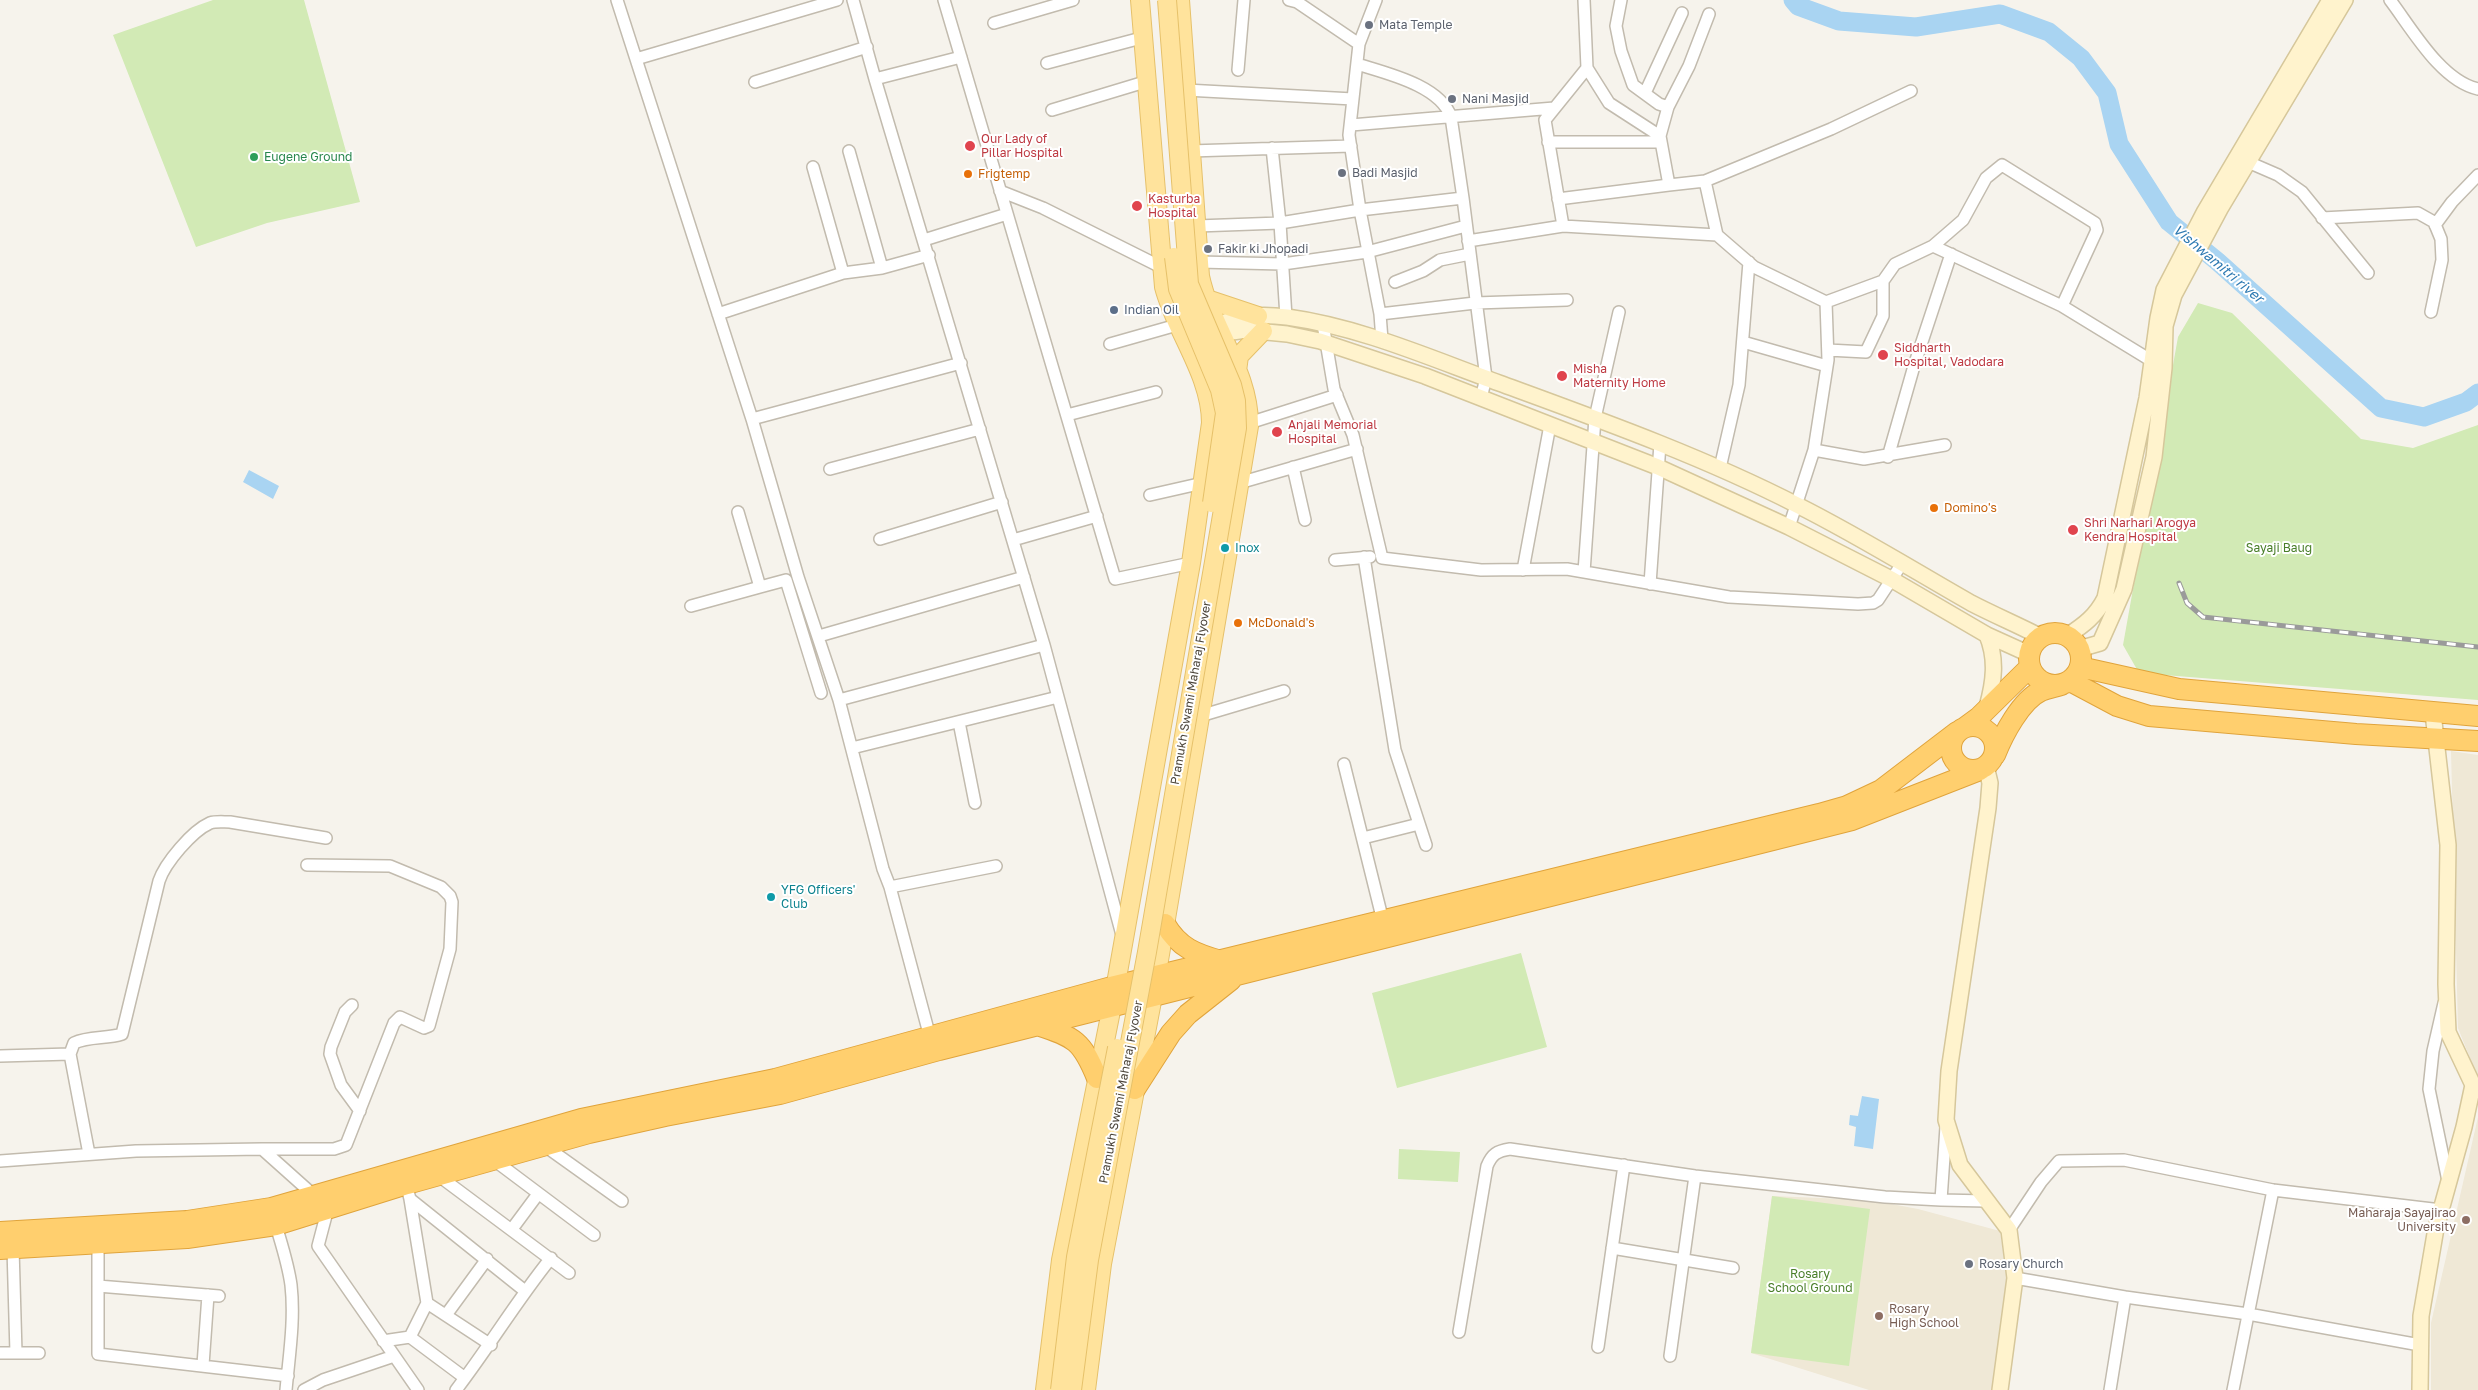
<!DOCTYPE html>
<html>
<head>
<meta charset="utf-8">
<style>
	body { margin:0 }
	canvas { display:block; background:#f6f3ec }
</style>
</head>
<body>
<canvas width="2478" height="1390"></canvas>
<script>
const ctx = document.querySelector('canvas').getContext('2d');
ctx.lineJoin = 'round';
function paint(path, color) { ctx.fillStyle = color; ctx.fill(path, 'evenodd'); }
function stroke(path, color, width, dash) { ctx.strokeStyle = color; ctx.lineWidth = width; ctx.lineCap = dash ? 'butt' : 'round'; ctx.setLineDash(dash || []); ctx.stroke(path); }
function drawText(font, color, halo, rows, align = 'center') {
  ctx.font = font + ' "Golos Text",sans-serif'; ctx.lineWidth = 4; ctx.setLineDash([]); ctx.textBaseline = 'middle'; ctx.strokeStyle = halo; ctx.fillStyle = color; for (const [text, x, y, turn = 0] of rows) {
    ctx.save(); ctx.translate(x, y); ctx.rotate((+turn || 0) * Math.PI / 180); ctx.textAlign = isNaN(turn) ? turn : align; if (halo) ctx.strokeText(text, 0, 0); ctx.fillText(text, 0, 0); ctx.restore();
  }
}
const education = new Path2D(`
	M2451,751l27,4v323l-20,-50z
	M2478,1117v273h-47v-67z
	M1772,1196l98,4 48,9 82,22 7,48 -14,111h-124l-118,-37z`);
const green = new Path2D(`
	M213,0h91l56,202 -93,21 -71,24 -83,-212z
	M2198,303l34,10 129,126 52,9 65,-23v275l-339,-27 -16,-28 55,-308z
	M1521,953l26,94 -150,41 -25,-95z
	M1399,1149l61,3 -2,30 -60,-3z
	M1772,1196l98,13 -21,157 -98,-13z`);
const water = new Path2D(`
	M249,470l30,16 -6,13 -30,-17z
	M1862,1096l17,3 -6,50 -19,-3 2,-19 -7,-2 1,-10 8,1z`);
const river = new Path2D(`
	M1793,0l5,6 41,15 77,6 84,-13 49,18 32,26 26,35 12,51 50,78 48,39 164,147 43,9 42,-15 12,-9`);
const street = new Path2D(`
	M617,0l135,419 46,158 41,123 44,169 7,18 41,154
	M853,0l22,79 169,566 78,290
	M944,0l171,579 76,-16
	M1289,0l8,2 62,42
	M1584,0l3,68 22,35 51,33 9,49 36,-4 12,54 37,32 72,35 2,58 -14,90 -25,77
	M1621,0l-5,26 5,25 12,34 26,19 9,3 21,-41 20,-52
	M2390,0c22,29 51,81 88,89
	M994,23l79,-23
	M636,59l201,-59
	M1047,63l98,-26
	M1357,64c28,9 83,21 94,53l12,81
	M1587,68l-42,52 18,106 154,9
	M1238,70l6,-70
	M875,79l86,-22
	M755,82l112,-35
	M1186,90l167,9
	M1645,93l37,-80
	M1052,110l96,-29
	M1351,125l203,-17
	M1660,136l8,-29
	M1548,142h113
	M1272,148l8,75 6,94
	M849,151l33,117
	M1190,151l161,-5
	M2248,162l30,13 24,17 66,81
	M813,167l30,106
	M1705,181l126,-52 80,-38
	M1000,191l43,17 118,59
	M1558,199l111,-14
	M2322,218l96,-5 16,9 7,17 1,21 -11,52
	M2435,225l17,-23 26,-27
	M1197,226l83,-3 80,-13 -11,-75 10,-91 17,-44
	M924,240l83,-26
	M1468,241l95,-15
	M1933,246l129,60 90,55
	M1199,262l84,2 84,-12 99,-26
	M1395,282l28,-11 17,-11 30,-6
	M1826,302l57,-21
	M718,314l125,-41 39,-5 47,-13
	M1380,314l95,-11 92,-3
	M1323,324l11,65 19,46 29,123 99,12 86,-1 162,28 129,7 15,-1 5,-3 25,-38
	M1382,340l-2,-26 -20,-104 103,-12 23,180 -5,20
	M1743,342l84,24
	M1110,344l67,-19
	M1828,350l38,2 17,-36v-35l12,-17 38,-18 30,-26 23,-42 16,-13 93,58 2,7 -35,76
	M1067,415l89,-23
	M752,419l209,-56
	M1249,423l88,-28
	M1814,450l50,9 81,-14
	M1888,457l26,-91 37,-112
	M1293,467l12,53
	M1720,468l19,-83 10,-123
	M830,469l150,-40
	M1239,483l118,-34
	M1150,495l53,-12
	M880,539l122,-37
	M1013,540l84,-24
	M1364,557l31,193 31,95
	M1335,560l35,-3
	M1523,570l27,-145
	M1584,572l11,-154 24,-106
	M1650,584l10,-140
	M760,587l26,-7 35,113
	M691,606l69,-19 -22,-75
	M819,636l205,-59
	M839,700l205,-55
	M1200,716l84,-25
	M959,722l16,81
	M852,748l206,-51
	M1344,764l39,157
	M1363,838l56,-14
	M890,887l106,-21
	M2444,1003l-11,48 -4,38 19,92
	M352,1005l-7,7 -14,35 -1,7 11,31 19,26
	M0,1056l70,-2
	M1946,1127l-5,73 45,1
	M545,1146l77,55
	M262,1149h72l12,-4 48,-122 6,-6 24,11 5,-2 21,-77 2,-47 -2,-6 -9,-9 -51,-21 -83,-1
	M89,1154l-19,-100 4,-11c15,-7 33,-4 48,-9l37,-153c6,-18 33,-50 51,-58 6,-2 13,-1 20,-1l96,16
	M493,1157l1,3 100,75
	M0,1161l136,-10 126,-2 66,59 -10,38 100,144
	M439,1176l130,97
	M409,1195l1,4 115,92
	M275,1222c6,21 13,41 16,63 4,35 -2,71 -5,105
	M512,1229l26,-35
	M2009,1230l32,-48 18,-21 65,-1 149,30 168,20
	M98,1243v111l190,22
	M13,1248l3,105
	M1612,1248l121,20
	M2015,1278l110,19 -15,93
	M98,1286l121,10
	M2125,1297l123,17 172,31
	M427,1303l64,42
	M446,1315l41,-56
	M1459,1332l28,-166c5,-12 10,-15 23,-17l185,27 190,21 56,3
	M410,1337l55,41
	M383,1341l27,-4 17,-34 -17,-104
	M1598,1347l26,-182
	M0,1353h39
	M1670,1356l25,-180
	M203,1365l5,-70
	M304,1390l19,-10 71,-24
	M456,1390c33,-43 61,-90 95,-132
	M2233,1390l40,-200`);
const secondary = new Path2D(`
	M1208,329c27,-13 49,-16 79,-12 73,10 143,41 212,66 101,37 202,73 298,122 60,30 116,65 174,98 23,12 47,22 70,34
	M1212,341l20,-9 14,-2 41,4 33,7 105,35 233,91 131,60 102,52 96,56 42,19
	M1987,635c10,24 7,47 0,72
	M2067,636c17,-11 29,-20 38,-38l42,-200 11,-80 6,-28 41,-79 125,-211
	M2079,649l21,-6 24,-54 30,-132 10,-89 1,-42 9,-31 46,-86 125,-209
	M1986,766l4,17 -2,25 -39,263 -3,49 14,45 49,65 6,48 -15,112
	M2420,1390l1,-74 15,-88 28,-101 9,-42 -25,-53 -2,-48 2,-139 -15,-132`);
const primary = new Path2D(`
	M1204,298l54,18
	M1237,371l2,-15 24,-25
	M1045,1390l16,-130 51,-254 79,-443 20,-140c0,-48 -35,-90 -47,-136l-24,-287
	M1086,1390l16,-126 51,-268 96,-570c1,-54 -38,-98 -49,-150l-20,-276`);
const highway = new Path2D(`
	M2029 659a26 26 0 1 1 52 0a26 26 0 1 1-52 0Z
	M2080,667l99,22 299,27
	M2070,681l47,25 32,10 207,18 122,7
	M1951 748a22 22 0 1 1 44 0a22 22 0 1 1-44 0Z
	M1964,728l15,-11 51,-50
	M1995,755c8,-20 26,-55 46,-64 6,-3 14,-4 20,-6
	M1165,924c14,24 31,30 56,37
	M1037,1025c38,12 45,16 60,53
	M1135,1089l36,-56 17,-19 43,-34
	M0,1232l187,-11 84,-13 310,-89 194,-40 340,-93 704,-172 28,-8 34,-16 76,-58
	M0,1249l187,-11 89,-13 131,-41 182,-51 76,-17 115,-22 159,-44 913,-230 128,-50`);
const rail = new Path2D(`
	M2179,583l8,20 16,14 275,30`);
const primaryBridge = new Path2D(`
	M1174,257l4,32 42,101 5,23 -13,90
	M1060,1390l16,-133 41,-209
	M1072,1390l17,-130 58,-308 90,-524 -1,-27 -4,-16 -43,-101 -22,-284`);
const markers = [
	[1369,25,5,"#6b7280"],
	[1452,99,5,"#6b7280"],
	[970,146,6,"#e0444e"],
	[254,157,5,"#2e9e5b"],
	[1342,173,5,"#6b7280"],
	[968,174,5,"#e8710a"],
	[1137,206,6,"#e0444e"],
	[1208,249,5,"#6b7280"],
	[1114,310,5,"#5c6f8a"],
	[1883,355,6,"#e0444e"],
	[1562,376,6,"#e0444e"],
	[1277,432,6,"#e0444e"],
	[1934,508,5,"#e8710a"],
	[2073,530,6,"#e0444e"],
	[1225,548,5,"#0f9aa8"],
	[1238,623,5,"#e8710a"],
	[771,897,5,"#0f9aa8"],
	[2466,1220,5,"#8d6e63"],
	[1969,1264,5,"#6b7280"],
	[1879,1316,5,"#8d6e63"]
];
const worshipNames = [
	["Mata Temple",1379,25],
	["Nani Masjid",1462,99],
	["Badi Masjid",1352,173],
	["Fakir ki Jhopadi",1218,249],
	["Rosary Church",1979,1264]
];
const healthNames = [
	["Our Lady of",981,139],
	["Pillar Hospital",981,153],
	["Kasturba",1148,199],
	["Hospital",1148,213],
	["Siddharth",1894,348],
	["Hospital, Vadodara",1894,362],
	["Misha",1573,369],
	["Maternity Home",1573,383],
	["Anjali Memorial",1288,425],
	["Hospital",1288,439],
	["Shri Narhari Arogya",2084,523],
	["Kendra Hospital",2084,537]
];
const leisureNames = [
	["Eugene Ground",264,157]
];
const foodNames = [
	["Frigtemp",978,174],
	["Domino's",1944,508],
	["McDonald's",1248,623]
];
const serviceNames = [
	["Indian Oil",1124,310]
];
const cultureNames = [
	["Inox",1235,548],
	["YFG Officers'",781,890],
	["Club",781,904]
];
const parkNames = [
	["Sayaji Baug",2279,548],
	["Rosary",1810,1274],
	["School Ground",1810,1288]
];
const streetNames = [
	["Pramukh Swami Maharaj Flyover",1191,693,-80],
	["Pramukh Swami Maharaj Flyover",1121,1092,-79]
];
const educationNames = [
	["Maharaja Sayajirao",2456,1213],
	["University",2456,1227],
	["Rosary",1889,1309,"left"],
	["High School",1889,1323,"left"]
];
const waterNames = [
	["Vishwamitri river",2218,264,40]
];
paint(education, '#efe8d6');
paint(green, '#d2eab5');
paint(water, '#a9d4f2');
stroke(river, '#a9d4f2', 19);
stroke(street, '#c2bbae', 14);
stroke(secondary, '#d6c79b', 18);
stroke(primary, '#e6c16a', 20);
stroke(highway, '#e0a43c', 22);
stroke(street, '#fff', 11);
stroke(secondary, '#fff3cd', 15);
stroke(primary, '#ffe39c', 18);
stroke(highway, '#ffcf6e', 20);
stroke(rail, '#9a9a9a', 5);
stroke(rail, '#fff', 3, [9]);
stroke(primaryBridge, '#e6c16a', 20, []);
stroke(primaryBridge, '#ffe39c', 18);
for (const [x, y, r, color] of markers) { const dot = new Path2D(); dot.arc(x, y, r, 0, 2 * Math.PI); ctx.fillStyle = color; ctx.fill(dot); stroke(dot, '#fff', 2); }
drawText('12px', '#5b616d', '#fff', worshipNames, 'left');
drawText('12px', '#be3a42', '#fff', healthNames, 'left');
drawText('12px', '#27864d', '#fff', leisureNames, 'left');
drawText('12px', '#c56008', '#fff', foodNames, 'left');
drawText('12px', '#4e5e75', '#fff', serviceNames, 'left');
drawText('12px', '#0d838f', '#fff', cultureNames, 'left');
drawText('12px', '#4a7f2a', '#fff', parkNames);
drawText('12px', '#4b4439', '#fff', streetNames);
drawText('12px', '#785e54', '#fff', educationNames, 'right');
drawText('italic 14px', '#2e7ab2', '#fff', waterNames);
</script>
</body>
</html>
